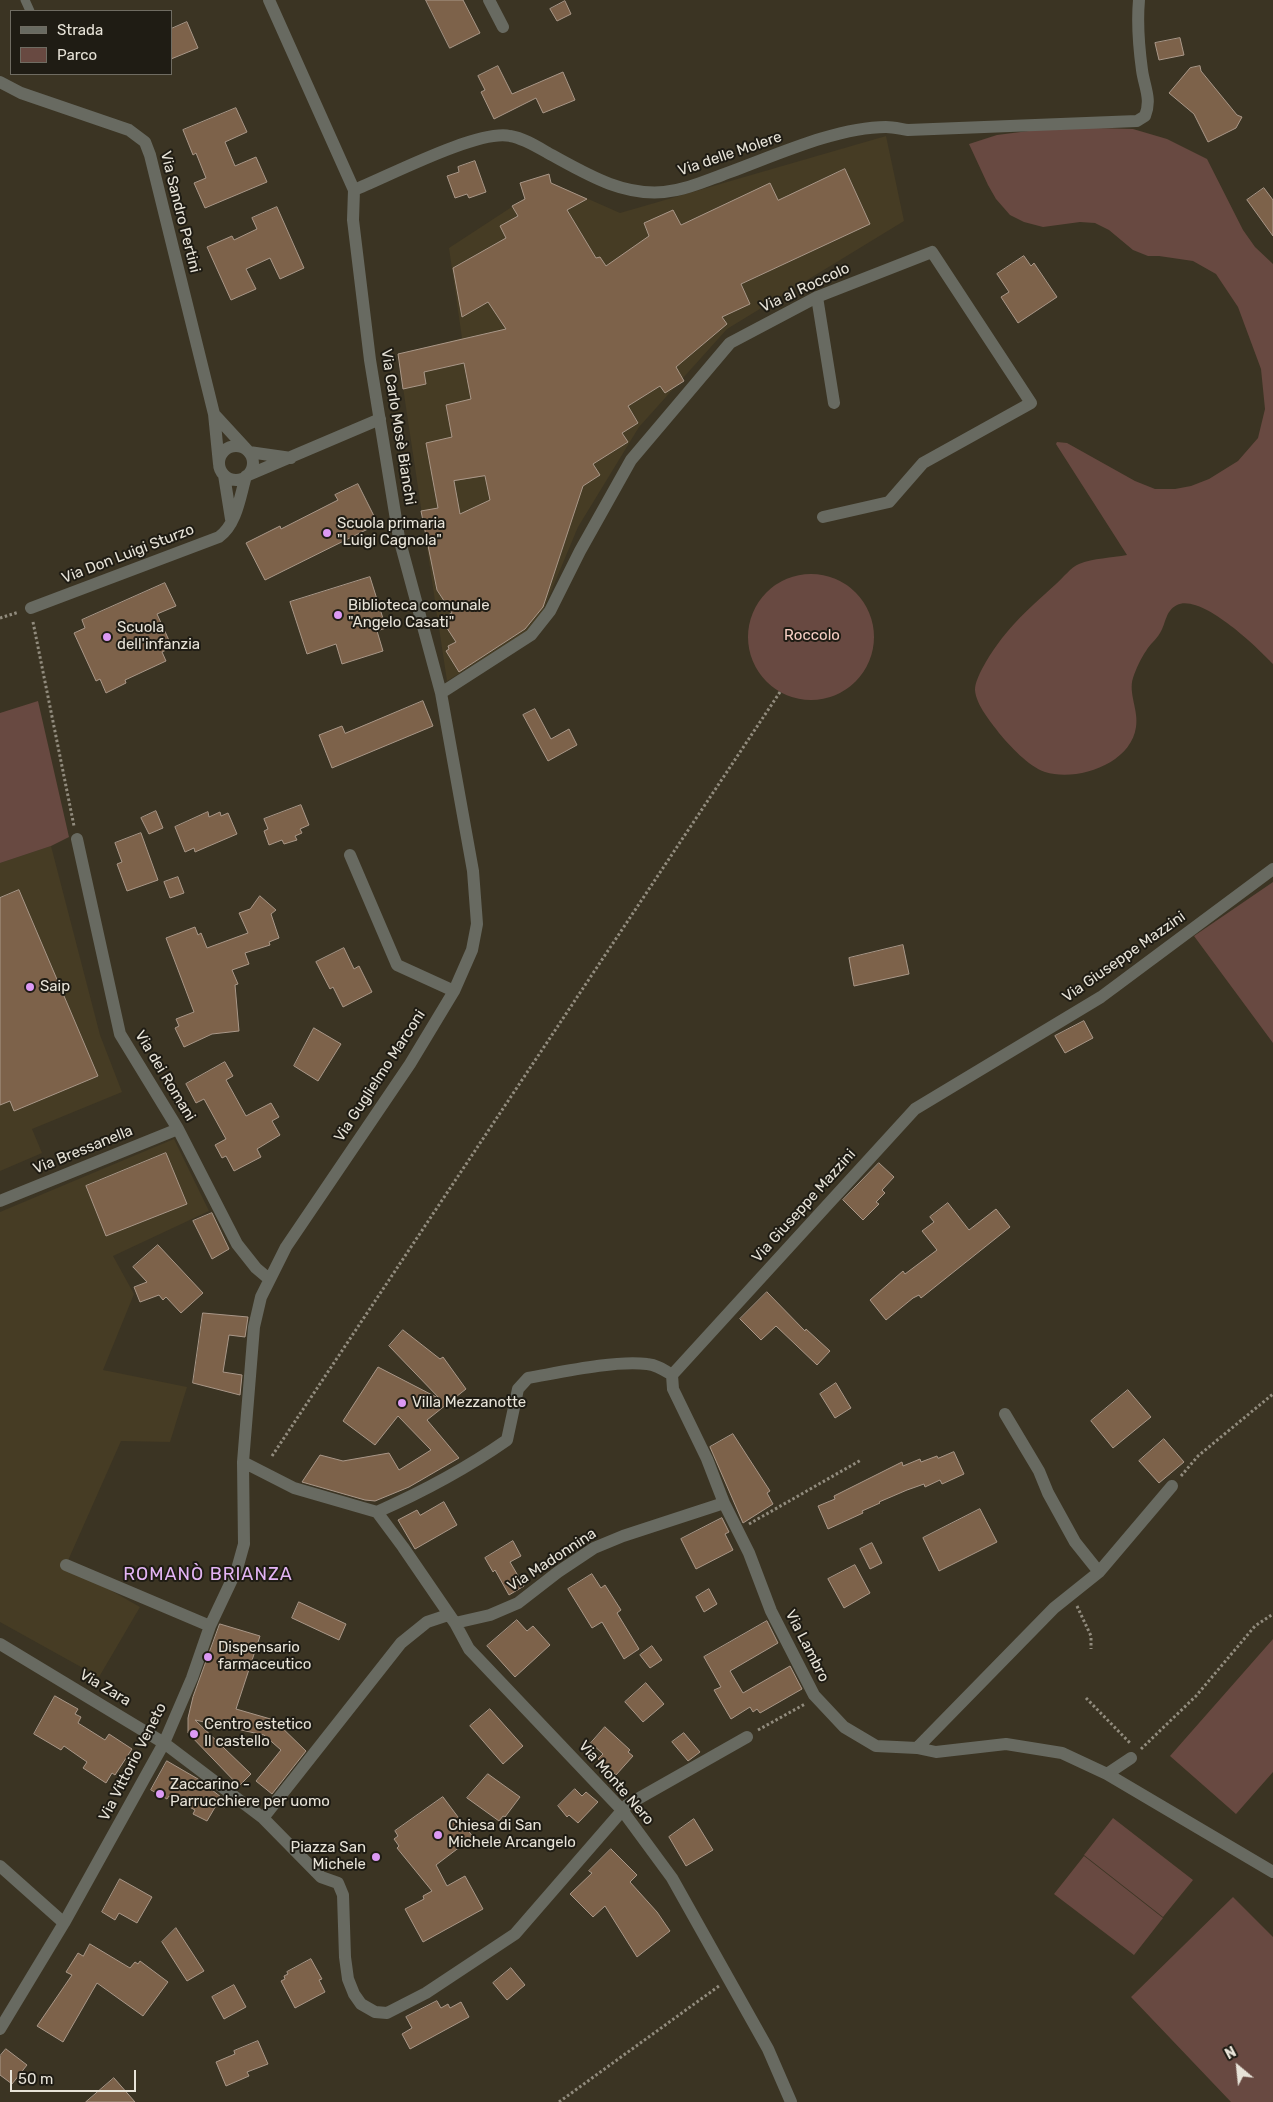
<!DOCTYPE html>
<html>
<head>
<meta charset="utf-8">
<style>
	body { margin:0 }
	#map { position:relative; width:1273px; height:2102px; overflow:hidden; background:#3b3423; font-family:Rubik,sans-serif }
	canvas { display:block }
	.legend { position:absolute; left:10px; top:10px; width:162px; height:65px; box-sizing:border-box; background:#1f1c14; border:1px solid #6f6c62; margin:0; padding:6px 9px; list-style:none; font-size:15px; color:#e7e3d8 }
	.legend li { display:flex; align-items:center; gap:10px; height:25px }
	.legend b { width:25px; border:1px solid #6f6c62 }
	.north { position:absolute; left:1213px; top:2042px; width:50px; height:50px; -webkit-text-stroke:4px #1f1c14; paint-order:stroke; rotate:332deg; font-size:14px; font-weight:700; line-height:20px; text-align:center; color:#e7e3d8 }
	.north::after { content:''; display:block; margin:auto; width:18px; height:22px; background:#e7e3d8; clip-path:polygon(50% 0,100% 100%,50% 72%,0 100%) }
	.scale { position:absolute; left:10px; top:2070px; width:126px; height:22px; box-sizing:border-box; border:2px solid #e7e3d8; border-top:0; padding-left:6px; font-size:15px; line-height:18px; white-space:nowrap; color:#e7e3d8; -webkit-text-stroke:4px #1f1c14; paint-order:stroke }
</style>
</head>
<body>
<div id="map">
<canvas width="1273" height="2102"></canvas>
<ul class="legend">
<li><b style="height:6px;background:#686a61"></b>Strada</li>
<li><b style="height:14px;background:#684941"></b>Parco</li>
</ul>
<div class="north">N</div>
<div class="scale">50 m</div>
</div>
<script>
const ctx = document.querySelector('canvas').getContext('2d');
ctx.lineJoin = 'round';
function paint(path, color) { ctx.fillStyle = color; ctx.fill(path, 'evenodd'); }
function stroke(path, color, width, dash) { ctx.strokeStyle = color; ctx.lineWidth = width; ctx.lineCap = dash ? 'butt' : 'round'; ctx.setLineDash(dash || []); ctx.stroke(path); }
function drawText(font, color, halo, rows, align = 'center') {
  ctx.font = font + ' Rubik,sans-serif'; ctx.lineWidth = 4; ctx.setLineDash([]); ctx.textBaseline = 'middle'; ctx.strokeStyle = halo; ctx.fillStyle = color; for (const [text, x, y, turn = 0] of rows) {
    ctx.save(); ctx.translate(x, y); ctx.rotate((+turn || 0) * Math.PI / 180); ctx.textAlign = isNaN(turn) ? turn : align; if (halo) ctx.strokeText(text, 0, 0); ctx.fillText(text, 0, 0); ctx.restore();
  }
}
const built = new Path2D(`
	M886,136l18,85 -177,108 -88,98 -61,100 -41,98 -90,56 -49,-327 64,-16 -13,-90 101,-66 70,31z
	M51,846l49,189 22,57 -90,37 10,24 -42,18v-308z
	M174,1139l35,72 -96,45 21,38 -31,76 84,17 -17,55 -49,-1 -55,124 74,42 -41,70 -99,-55v-410z`);
const green = new Path2D(`
	M1060,127l73,2 34,10 40,20 36,71 12,17 18,17v400c-16,-17 -72,-71 -96,-59 -12,6 -11,19 -17,28 -4,7 -10,11 -14,18 -5,7 -10,18 -13,27 -5,15 6,33 3,49 -5,37 -59,55 -91,45 -17,-6 -35,-26 -46,-39 -8,-11 -23,-28 -24,-43 0,-7 4,-15 7,-21 20,-37 44,-58 74,-85 7,-6 15,-17 23,-20 14,-6 33,-6 48,-9l-71,-111 1,-2 10,1 68,38 20,8h20l16,-3 18,-7 29,-18 20,-23 7,-29 -4,-40 -23,-62 -22,-33 -23,-13 -34,-5h-11l-15,-6 -24,-20 -14,-7 -15,-1 -37,5 -19,-5 -14,-7 -14,-16 -8,-14 -19,-41 28,-9z
	M748 637a63 63 0 1 1 126 0a63 63 0 1 1-126 0Z
	M38,701l31,136 -18,9 -51,17v-150z
	M1273,882v161l-79,-107z
	M1273,1639v133l-37,42 -66,-58z
	M1113,1818l80,62 -30,37 -79,-62z
	M1084,1856l79,62 -29,37 -80,-61z
	M1233,1897l40,40v165h-42l-100,-105z`);
const building = new Path2D(`
	M426,0h37l17,33 -30,15z
	M565,1l6,13 -14,7 -7,-12z
	M187,22l11,26 -27,11v-30z
	M1180,38l4,17 -25,5 -4,-17z
	M498,66l14,28 51,-22 12,28 -32,13 -7,-15 -42,21 -13,-27 4,-2 -7,-14z
	M1200,66l1,5 36,44 5,2 -6,11 -28,14 -14,-28 -25,-21 21,-25z
	M236,108l11,24 -22,10 10,24 21,-9 11,25 -62,26 -11,-25 12,-5 -10,-25 -3,2 -10,-25z
	M475,161l11,31 -17,6 -2,-4 -12,4 -8,-22 12,-4 -1,-5z
	M845,169l25,55 -129,60 9,20 -28,13 5,7 -51,43 8,14 -19,12 -5,-7 -32,20 10,17 -16,10 6,9 -35,22 7,11 -17,11 -40,121 -18,22 -66,43 -13,-21 3,-2 -1,-3 8,-4 -15,-23 11,-6 -15,-23 -16,-79 17,-3 -12,-65 26,-6 -6,-32 25,-6 -7,-36 -40,9 2,12 -23,5 -5,-35 108,-25 -18,-27 -26,15 -9,-49 53,-30 -6,-12 18,-10 -6,-10 13,-7 -5,-16 29,-9 2,9 36,16 -20,11 29,48 4,-1 6,9 43,-30 -5,-13 29,-13 8,15 89,-42 8,17zM485,476l5,24 -30,14 -6,-33z
	M1264,188l9,12v36l-26,-36z
	M277,207l27,61 -24,11 -10,-21 -24,11 10,20 -25,11 -24,-53 25,-11 2,4 23,-11 -5,-11z
	M1024,256l7,10 3,-3 23,34 -39,26 -17,-26 8,-5 -12,-18z
	M358,484l20,40 -113,56 -19,-37 34,-17 1,3 57,-29 -3,-5z
	M370,577l16,51 -9,3 6,20 -41,13 -6,-20 -29,10 -17,-52z
	M165,583l11,23 -19,8 15,33 -10,5 4,9 -41,19 1,3 -20,10 -6,-14 -4,2 -22,-48 11,-5 -3,-8z
	M423,701l10,25 -101,42 -13,-33 23,-9 3,7z
	M535,709l16,30 18,-10 8,16 -29,16 -25,-46z
	M301,805l8,20 -9,4 2,4 -7,3 2,4 -13,4 -2,-4 -13,5 -5,-14 4,-2 -4,-10z
	M156,811l7,17 -14,6 -8,-16z
	M208,812l1,5 11,-5 1,4 7,-3 9,21 -42,18 -1,-4 -9,4 -10,-25z
	M141,833l17,47 -31,11 -10,-27 5,-2 -7,-19z
	M178,877l6,16 -14,5 -6,-16z
	M19,890l79,186 -84,35 -4,-10 -10,4v-207z
	M260,896l16,14 -5,4 8,24 -10,4 1,3 -25,8 4,11 -17,6 6,14 -3,1 4,46 -27,3 -28,13 -9,-19 4,-2 -3,-7 18,-7 -28,-74 29,-11 3,8 3,-2 6,15 41,-15 -9,-20 11,-4z
	M903,945l6,29 -55,12 -5,-28z
	M344,948l10,21 5,-3 13,26 -29,15 -10,-20 -3,2 -14,-27z
	M1084,1021l9,17 -28,15 -10,-17z
	M314,1028l27,16 -23,37 -24,-15z
	M225,1062l8,14 -7,4 20,36 25,-13 8,14 -7,4 8,14 -23,14 4,8 -27,14 -8,-15 -4,2 -7,-13 11,-6 -22,-40 -8,4 -10,-19z
	M166,1153l21,51 -81,32 -20,-50z
	M879,1163l15,14 -12,13 3,3 -9,9 3,2 -16,16 -20,-20z
	M948,1203l21,27 27,-21 14,18 -89,71 -2,-3 -6,3 -27,22 -16,-20 33,-29 2,3 32,-24 -15,-19 12,-9 -4,-5z
	M212,1213l17,36 -17,10 -19,-38z
	M158,1245l45,48 -22,20 -15,-16 -3,3 -4,-5 -19,7 -6,-15 13,-5 -14,-15z
	M767,1292l38,39 1,-2 24,22 -13,14 -41,-39 -15,14 -21,-21z
	M203,1313l45,4 -3,20 -16,-2 -6,37 19,3 -2,20 -47,-12z
	M403,1330l37,29 3,-2 23,32 -39,31 32,38 -50,29 -34,14 -10,-1 -63,-18 18,-27 23,6 46,-8 10,17 32,-20 -33,-34 -23,29 -32,-24 35,-54 62,32 -51,-53z
	M836,1383l15,25 -16,10 -15,-24z
	M1128,1390l23,27 -38,31 -22,-27z
	M733,1434l37,57 -3,2 6,11 -30,19 -33,-76z
	M1164,1439l20,23 -25,21 -20,-22z
	M954,1452l10,22 -22,10 -2,-4 -15,7 -1,-3 -17,6 -28,12 1,1 -18,8 1,2 -35,16 -10,-23 17,-7 -1,-3 68,-34 1,4 17,-7 1,3 16,-6 1,2z
	M444,1502l13,23 -42,24 -17,-29 19,-10 3,5z
	M980,1509l17,33 -58,29 -16,-33z
	M722,1518l7,14 -4,2 8,16 -37,19 -15,-30z
	M513,1541l8,15 -11,6 14,24 -15,9 -14,-25 -2,2 -8,-14z
	M872,1543l10,20 -12,6 -10,-20z
	M855,1565l15,28 -26,15 -16,-29z
	M592,1574l9,14 4,-3 16,25 -4,3 22,36 -15,10 -22,-37 -10,6 -24,-39z
	M709,1589l8,15 -13,8 -8,-15z
	M299,1602l47,22 -7,16 -47,-22z
	M517,1620l10,11 6,-5 17,19 -35,32 -28,-31z
	M767,1621l11,22 -48,28 13,22 47,-27 12,23 -42,24 -3,-4 -4,3 -3,-5 -19,12 -17,-29 7,-3 -17,-30z
	M220,1624l40,12 -24,73 38,11 32,31 -34,43 -16,-13 25,-31 -17,-15 -69,-15 56,54 -12,12 -51,-53v-15l5,-21z
	M652,1646l10,14 -12,8 -10,-13z
	M646,1683l18,21 -21,18 -18,-20z
	M55,1696l23,13 -3,5 6,3 -3,6 27,17 4,-6 23,15 -17,26 -3,-2 -6,10 -23,-15 4,-6 -23,-16 -3,4 -27,-16z
	M490,1709l33,37 -20,18 -33,-38z
	M605,1727l25,23 -2,2 5,4 -17,19 -18,-16 5,-5 -12,-11z
	M684,1733l16,19 -12,9 -16,-19z
	M167,1761l31,18 23,18 -14,24 -14,-7 2,-4 -26,-14 -2,3 -16,-9z
	M488,1774l32,23 -15,20 -2,-1 -4,5 -32,-23z
	M575,1789l7,7 4,-4 12,10 -20,21 -9,-8 -2,2 -9,-11z
	M443,1797l30,40 -37,28 11,21 18,-10 18,33 -60,33 -18,-33 19,-10 -1,-3 9,-5 -35,-43 2,-2 -5,-7 4,-3 -3,-5z
	M694,1819l19,31 -27,16 -17,-29z
	M611,1849l26,26 -7,7 27,30 13,19 -33,26 -32,-51 -12,11 -23,-23 22,-21 -3,-2z
	M120,1879l32,18 -15,26 -18,-10 -4,7 -13,-8z
	M176,1928l28,43 -17,10 -25,-39z
	M90,1944l40,24 5,-6 3,2 2,-3 28,21 -25,34 -46,-33 -34,59 -26,-16 35,-51 -6,-3 12,-19 5,3z
	M311,1959l11,20 -3,1 6,12 -30,16 -14,-27 4,-2 -1,-3 4,-2 -1,-2z
	M511,1968l14,17 -18,15 -14,-17z
	M234,1985l12,22 -22,12 -12,-22z
	M437,2001l4,7 7,-4 2,4 11,-6 8,15 -59,32 -8,-15 10,-6 -6,-11z
	M258,2041l10,23 -21,8 2,4 -23,10 -10,-24 19,-8 -1,-3z
	M6,2049l21,16 -15,19 -12,-9v-19z
	M114,2078l21,24h-49z`);
const path = new Path2D(`
	M0,618l19,-6
	M33,622l41,204
	M272,1456l508,-764
	M1181,1476l17,-20 75,-62
	M749,1524l112,-64
	M1077,1606l14,30v13
	M1086,1698l45,46
	M758,1730l47,-26
	M1141,1749l55,-53 59,-70 18,-12
	M559,2102l160,-116`);
const service = new Path2D(`
	M25,0l5,11`);
const minor = new Path2D(`
	M489,0l14,27
	M0,82l21,11 108,37 16,12 5,13 64,259 5,50
	M354,190c33,-13 124,-61 156,-54 13,2 26,10 38,17 37,20 73,43 116,39 21,-2 39,-10 58,-17 48,-17 113,-48 164,-48 7,0 15,2 22,3l229,-9 8,-5c7,-17 -1,-30 -3,-46 -3,-22 -5,-48 -3,-70
	M817,297l17,106
	M214,414l35,38 42,6
	M219 463a17 17 0 1 1 34 0a17 17 0 1 1-34 0Z
	M224,475l7,44
	M31,608l188,-71c18,-13 21,-41 27,-61l134,-57
	M441,693l90,-58 19,-24 30,-60 51,-91 99,-117 87,-46 115,-45 99,151 -108,60 -34,39 -66,15
	M77,839l43,195 58,95 59,115 19,24 13,11
	M350,855l47,110 57,26
	M0,1201l178,-72
	M672,1375l1,14 34,70 17,44 25,50 22,58 43,84 30,32 32,19 41,2 19,4 70,-8 56,9 45,21 166,98
	M672,1375l243,-266 186,-112 172,-128
	M1005,1414l34,57 9,22 27,49 24,30
	M243,1462l51,26 83,24
	M377,1512l26,35 52,76 14,26 153,161 50,68 96,171 23,53
	M377,1512c45,-20 90,-44 130,-72l11,-51 10,-11c34,-6 87,-18 119,-14 10,1 17,6 25,11
	M66,1565l144,61
	M455,1623l35,-8 28,-12 40,-31 36,-24 29,-12 101,-33
	M0,1644l164,99 99,75 58,59 17,6 5,12 2,62 3,22 6,15 7,10 14,8 12,1 39,-20 89,-59 112,-129 120,-68
	M917,1748l137,-140 45,-36 73,-86
	M1107,1774l24,-16
	M263,1818l138,-175 26,-21 21,-7
	M0,1866l64,57
	M0,2029l64,-106 100,-180 28,-65 18,-52 27,-57 7,-25 -1,-82 11,-135 7,-30 25,-50 124,-183 44,-73 18,-41 5,-26 -4,-53 -32,-178 -42,-155 -29,-178 -17,-140 1,-30 -85,-190`);
const markers = [
	[327,533,5,"#dc99f4"],
	[338,615,5,"#dc99f4"],
	[107,637,5,"#dc99f4"],
	[30,987,5,"#dc99f4"],
	[402,1403,5,"#dc99f4"],
	[208,1657,5,"#dc99f4"],
	[194,1734,5,"#dc99f4"],
	[160,1794,5,"#dc99f4"],
	[438,1835,5,"#dc99f4"],
	[376,1857,5,"#dc99f4"]
];
const streetNames = [
	["Via delle Molere",730,154,-19],
	["Via Sandro Pertini",180,212,76],
	["Via al Roccolo",805,288,-25],
	["Via Carlo Mosè Bianchi",398,427,81],
	["Via Don Luigi Sturzo",128,554,-21],
	["Via Giuseppe Mazzini",1124,957,-35],
	["Via dei Romani",165,1076,59],
	["Via Guglielmo Marconi",380,1076,-57],
	["Via Bressanella",83,1150,-22],
	["Via Giuseppe Mazzini",804,1206,-48],
	["Via Madonnina",552,1560,-33],
	["Via Lambro",807,1646,63],
	["Via Zara",105,1688,31],
	["Via Vittorio Veneto",133,1762,-63],
	["Via Monte Nero",616,1783,49]
];
const poiNames = [
	["Scuola primaria",337,524],
	["\"Luigi Cagnola\"",337,541],
	["Biblioteca comunale",348,606],
	["\"Angelo Casati\"",348,623],
	["Scuola",117,628],
	["dell'infanzia",117,645],
	["Saip",40,987],
	["Villa Mezzanotte",412,1403],
	["Dispensario",218,1648],
	["farmaceutico",218,1665],
	["Centro estetico",204,1725],
	["Il castello",204,1742],
	["Zaccarino -",170,1785],
	["Parrucchiere per uomo",170,1802],
	["Chiesa di San",448,1826],
	["Michele Arcangelo",448,1843],
	["Piazza San",366,1848,"right"],
	["Michele",366,1865,"right"]
];
const parkNames = [
	["Roccolo",812,636]
];
const quarterNames = [
	["ROMANÒ BRIANZA",208,1575]
];
paint(built, '#463c24');
paint(green, '#684941');
paint(building, '#7d624a');
stroke(building, '#a99788', 1);
stroke(path, '#928c7e', 3, [2.5, 2.5]);
stroke(service, '#686a61', 9);
stroke(minor, '#686a61', 12);
for (const [x, y, r, color] of markers) { const dot = new Path2D(); dot.arc(x, y, r, 0, 2 * Math.PI); ctx.fillStyle = color; ctx.fill(dot); stroke(dot, '#1f1c14', 2); }
drawText('15px', '#e7e3d8', '#1f1c14', streetNames);
drawText('15px', '#e7e3d8', '#1f1c14', poiNames, 'left');
drawText('15px', '#f7cfc4', '#1f1c14', parkNames);
ctx.letterSpacing = '1px';
drawText('18px', '#e3b4f4', '#1f1c14', quarterNames);
ctx.letterSpacing = '0px';
</script>
</body>
</html>
